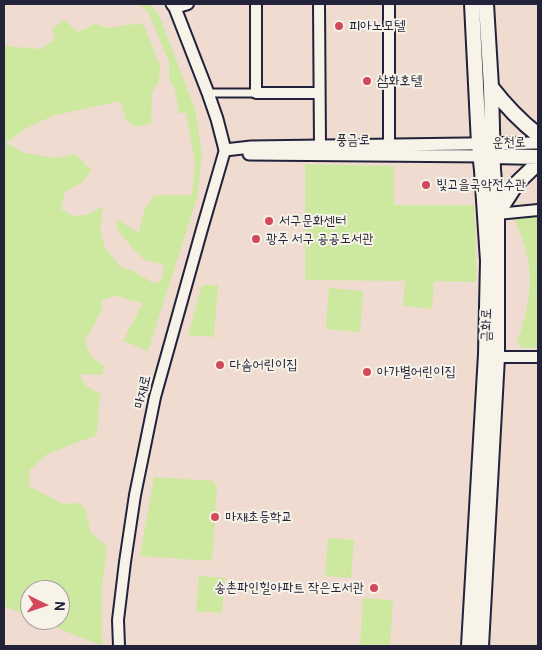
<!DOCTYPE html>
<html>
<head>
<meta charset="utf-8">
<style>
	body { margin:0 }
	#map { position:relative; width:542px; height:650px; overflow:hidden; background:#efdbcf; font-family:Pangolin,sans-serif }
	canvas { display:block }
	.frame { position:absolute; inset:0; border:5px solid #22223b; pointer-events:none }
	.north { position:absolute; left:20px; top:580px; width:50px; height:50px; box-sizing:border-box; background:#f7f3e8; border:1px solid #a29fa3; border-radius:50%; rotate:94deg; font-size:14px; font-weight:700; line-height:20px; text-align:center; color:#22223b }
	.north::after { content:''; display:block; margin:auto; width:18px; height:22px; background:#d1495b; clip-path:polygon(50% 0,100% 100%,50% 72%,0 100%) }
</style>
</head>
<body>
<div id="map">
<canvas width="542" height="650"></canvas>
<div class="frame"></div>
<div class="north">N</div>
</div>
<script>
const ctx = document.querySelector('canvas').getContext('2d');
ctx.lineJoin = 'round';
function paint(path, color) { ctx.fillStyle = color; ctx.fill(path, 'evenodd'); }
function stroke(path, color, width, dash) { ctx.strokeStyle = color; ctx.lineWidth = width; ctx.lineCap = dash ? 'butt' : 'round'; ctx.setLineDash(dash || []); ctx.stroke(path); }
function drawText(font, color, halo, rows, align = 'center') {
  ctx.font = font + ' Pangolin,"Poor Story",sans-serif'; ctx.lineWidth = 4; ctx.setLineDash([]); ctx.textBaseline = 'middle'; ctx.strokeStyle = halo; ctx.fillStyle = color; for (const [text, x, y, turn = 0] of rows) {
    ctx.save(); ctx.translate(x, y); ctx.rotate((+turn || 0) * Math.PI / 180); ctx.textAlign = isNaN(turn) ? turn : align; if (halo) ctx.strokeText(text, 0, 0); ctx.fillText(text, 0, 0); ctx.restore();
  }
}
const green = new Path2D(`
	M140,4h9l10,11 36,94 7,46 -5,43 -49,153 -25,-10 20,-38 -14,-3 -12,-5 -15,5v10l-17,31 5,14 15,12 -3,8 -22,-1 5,11 15,9 -3,41 -50,19 -17,16 -1,16 34,18 15,-1 7,5 6,25 16,14 -5,39v59l-18,-6 -45,-19h21v-30h-30v26l-26,-10v-560l35,3 16,-9 -3,-11 12,-9 14,12 17,-8 13,4 35,-5 17,43 -1,15 -7,11 -1,32 -15,3 -10,-7 -6,-19 -68,15 -27,13 -19,14 18,10 31,5 20,-4 16,16 -7,11 -19,11 -4,17 12,7 13,-1 17,-8 -3,20 5,21 16,19 12,4 22,13 7,-4 2,-15 -19,-5 -13,-12 -15,-19 -1,-10 23,14 5,-22 10,-16h38l3,-32 -9,-51 -7,2 -4,-24 -6,-12v-16l-20,-48z
	M305,164l89,2v39h80l2,37v40l-42,-1 -2,28 -29,-3 2,-25 -100,-1z
	M517,214h21v134h-16l-5,-5c10,-28 17,-59 10,-88 -3,-13 -8,-25 -13,-37z
	M202,285h16l-4,52 -26,-2z
	M329,288l34,3 -3,41 -34,-3z
	M154,477l59,4 4,6 -5,74 -72,-5z
	M328,538l26,2 -3,38 -26,-2z
	M199,576l26,2 -3,35 -26,-2z
	M363,598l30,2 -3,45 -15,-1 -9,2h-6z`);
const pedestrian = new Path2D(`
	M208,93h48`);
const minor = new Path2D(`
	M256,4v89h63
	M319,4l1,142
	M175,8l13,-4
	M389,145v-141
	M497,214l41,-4
	M497,357h41
	M119,646l-1,-26 7,-58 10,-67 20,-98 47,-168 23,-79`);
const tertiary = new Path2D(`
	M172,4l3,4 33,85 9,26 8,31
	M225,150l26,-3 287,-4
	M249,154l239,2`);
const secondary = new Path2D(`
	M491,87c14,18 29,34 47,48
	M493,156l45,1
	M497,214l20,-31 21,-20
	M469,646l17,-292 2,-93 -6,-91 -3,-26 -7,-140
	M481,646l16,-289v-143l-4,-44 -2,-83 -5,-83`);
const markers = [
	[339,26,5,"#d1495b"],
	[367,81,5,"#d1495b"],
	[426,185,5,"#d1495b"],
	[269,221,5,"#d1495b"],
	[256,239,5,"#d1495b"],
	[220,365,5,"#d1495b"],
	[367,372,5,"#d1495b"],
	[215,517,5,"#d1495b"],
	[374,588,5,"#d1495b"]
];
const poiNames = [
	["피아노모텔",349,26],
	["삼화호텔",377,81],
	["빛고을국악전수관",436,185],
	["서구문화센터",279,221],
	["광주 서구 공공도서관",266,239],
	["다솜어린이집",230,365],
	["아가별어린이집",377,372],
	["마재초등학교",225,517],
	["송촌파인힐아파트 작은도서관",364,588,"right"]
];
const streetNames = [
	["풍금로",353,140],
	["운천로",509,143,-1],
	["금화로",487,325,-89],
	["마재로",143,392,-77]
];
paint(green, '#cde9a0');
stroke(pedestrian, '#22223b', 11);
stroke(minor, '#22223b', 14);
stroke(tertiary, '#22223b', 15);
stroke(secondary, '#22223b', 18);
stroke(pedestrian, '#f7f3e8', 7);
stroke(minor, '#f7f3e8', 10);
stroke(tertiary, '#f7f3e8', 11);
stroke(secondary, '#f7f3e8', 14);
for (const [x, y, r, color] of markers) { const dot = new Path2D(); dot.arc(x, y, r, 0, 2 * Math.PI); ctx.fillStyle = color; ctx.fill(dot); stroke(dot, '#f7f3e8', 2); }
drawText('14px', '#22223b', '#f7f3e8', poiNames, 'left');
drawText('14px', '#22223b', '#f7f3e8', streetNames);
</script>
</body>
</html>
